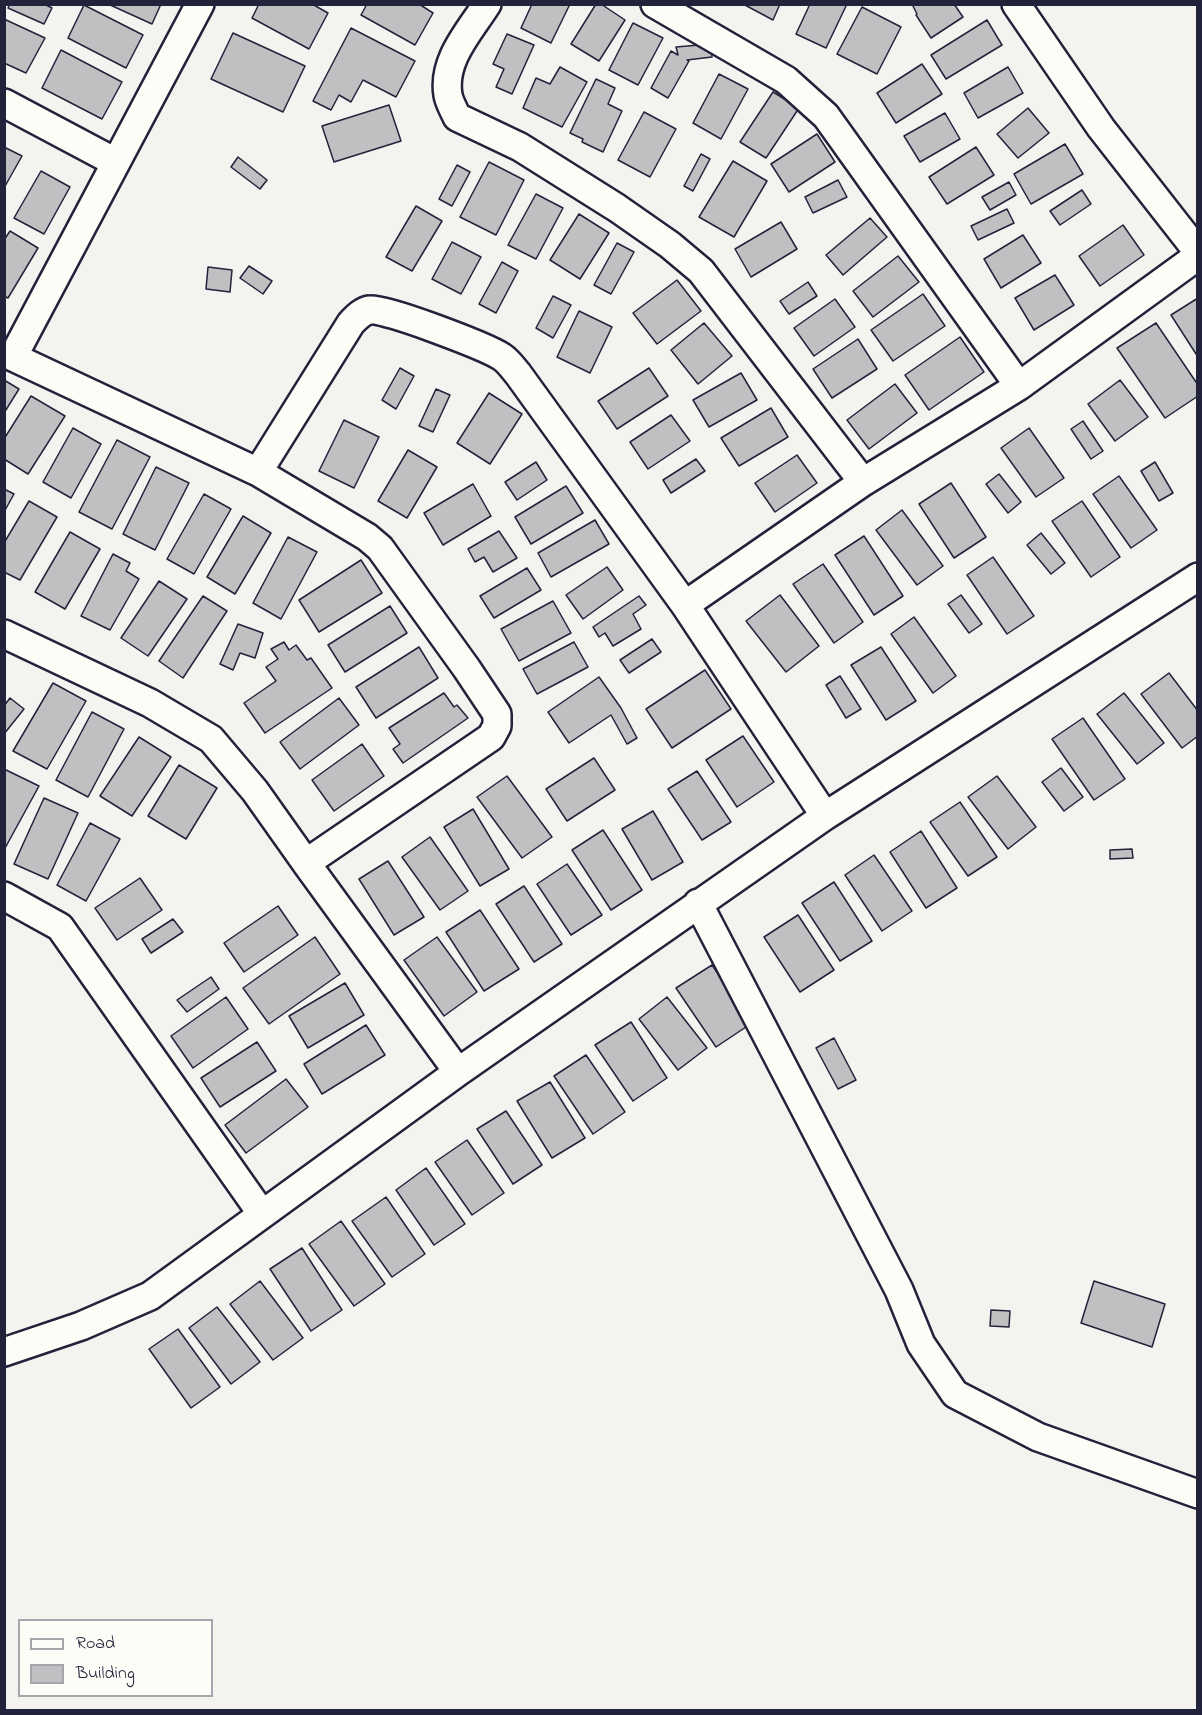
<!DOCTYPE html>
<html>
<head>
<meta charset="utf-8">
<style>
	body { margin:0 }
	#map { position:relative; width:1202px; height:1715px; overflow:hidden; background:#f4f3ef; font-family:"Indie Flower",sans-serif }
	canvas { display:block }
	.frame { position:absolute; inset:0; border:6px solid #22223b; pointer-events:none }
	.legend { position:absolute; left:18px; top:1619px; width:195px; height:78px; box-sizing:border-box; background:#fdfcf7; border:2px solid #a5a5ac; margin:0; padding:8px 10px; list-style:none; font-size:18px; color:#22223b }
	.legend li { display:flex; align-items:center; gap:12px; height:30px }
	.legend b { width:30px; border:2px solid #a5a5ac }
</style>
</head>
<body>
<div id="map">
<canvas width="1202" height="1715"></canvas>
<div class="frame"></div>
<ul class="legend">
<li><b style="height:8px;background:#fdfcf7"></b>Road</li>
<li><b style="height:16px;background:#c0bfc2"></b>Building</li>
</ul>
</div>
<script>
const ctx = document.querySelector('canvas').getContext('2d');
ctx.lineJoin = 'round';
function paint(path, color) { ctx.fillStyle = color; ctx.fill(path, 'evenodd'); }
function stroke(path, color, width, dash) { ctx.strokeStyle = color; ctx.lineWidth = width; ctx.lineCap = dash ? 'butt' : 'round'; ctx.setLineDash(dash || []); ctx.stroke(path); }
const building = new Path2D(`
	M10,4h34l8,4 -8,16 -36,-16z
	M108,4h53l-9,20z
	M259,4h53l16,9 -19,36 -57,-31z
	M367,4h52l14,9 -18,32 -54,-30z
	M532,4h38l-19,39 -30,-15z
	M596,4h5l24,16 -26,41 -28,-17z
	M743,4h37l-7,16z
	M810,4h37l-21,44 -30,-14z
	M912,4h42l9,13 -32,21 -15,-23 1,-1z
	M84,5l59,30 -17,33 -58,-30z
	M862,7l39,20 -24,47 -40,-20z
	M4,19l41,19 -19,35 -22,-10z
	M987,20l15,25 -56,34 -15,-24z
	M633,23l30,15 -25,47 -29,-15z
	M351,28l64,33 -19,36 -33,-17 -12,22 -12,-7 -8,15 -18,-9z
	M233,33l72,33 -22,46 -72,-33z
	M507,34l27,11 -22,49 -16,-7 8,-18 -11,-5z
	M711,44l1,13 -25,3 2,1 -21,37 -17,-10 20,-37 7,4 -2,-8z
	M61,50l61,32 -20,37 -60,-31z
	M922,64l20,30 -46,29 -19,-30z
	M560,67l27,15 -25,45 -39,-19 13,-30 14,6z
	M1008,67l15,26 -45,25 -14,-25z
	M719,74l29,15 -27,50 -28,-16z
	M596,79l19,9 -7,16 14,7 -19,41 -21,-10 1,-3 -13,-6z
	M773,92l26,16 -33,50 -26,-16z
	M389,105l12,36 -67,21 -12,-36z
	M1028,108l21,25 -31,25 -21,-24z
	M644,112l32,17 -26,48 -32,-17z
	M945,113l15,26 -40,23 -16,-26z
	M817,134l18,28 -46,30 -18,-28z
	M1065,144l18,30 -52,30 -17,-30z
	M4,147l18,9 -18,32z
	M976,147l18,28 -47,29 -18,-27z
	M701,154l9,5 -17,32 -9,-5z
	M238,157l29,23 -7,9 -29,-22z
	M733,161l34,20 -33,56 -35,-20z
	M489,162l35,18 -28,55 -36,-18z
	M457,165l13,7 -18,34 -13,-7z
	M41,171l29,16 -26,47 -30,-16z
	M838,180l9,17 -34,16 -8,-16z
	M1009,182l7,13 -26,15 -8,-13z
	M1082,190l9,14 -31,21 -10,-14z
	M536,194l27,14 -27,51 -28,-14z
	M416,206l26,15 -30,50 -26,-14z
	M1007,209l7,14 -36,17 -7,-14z
	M579,214l30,19 -29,46 -30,-19z
	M870,218l17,19 -44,38 -17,-20z
	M781,222l16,27 -46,28 -16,-28z
	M1123,225l21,30 -44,31 -21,-30z
	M10,231l28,17 -30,50 -4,-2v-56z
	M1023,235l18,28 -40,25 -17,-29z
	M452,242l29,15 -20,37 -29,-15z
	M617,243l17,9 -23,42 -17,-9z
	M898,256l21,26 -46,35 -20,-26z
	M502,262l16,9 -22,42 -17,-9z
	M249,266l23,15 -9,13 -23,-16z
	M208,267l24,3 -2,22 -24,-3z
	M1055,275l19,30 -40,25 -19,-32z
	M677,280l24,31 -44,33 -24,-31z
	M808,282l9,14 -28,18 -9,-13z
	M923,294l22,32 -52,35 -22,-31z
	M553,296l18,9 -18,33 -17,-10z
	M1198,298v59l-27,-42z
	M835,299l20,28 -41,29 -20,-28z
	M579,311l33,16 -22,46 -33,-16z
	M704,323l28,33 -34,28 -27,-34z
	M1156,323l42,62v11l-33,22 -48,-70z
	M960,337l24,35 -55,38 -24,-35z
	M858,339l19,30 -45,29 -19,-29z
	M400,368l14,8 -18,33 -14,-9z
	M649,368l19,28 -51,33 -19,-28z
	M741,373l16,27 -48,27 -16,-27z
	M4,380l15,9 -15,24z
	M1120,380l28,37 -33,24 -27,-37z
	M895,384l22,29 -48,36 -22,-29z
	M436,389l14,6 -17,37 -14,-6z
	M489,393l33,21 -32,50 -33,-21z
	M31,396l34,20 -37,58 -24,-15v-20z
	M771,408l17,29 -49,29 -18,-28z
	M671,415l19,26 -42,28 -18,-27z
	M344,420l35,17 -25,51 -35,-17z
	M1083,421l20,30 -12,8 -20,-30z
	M73,428l28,16 -30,54 -28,-16z
	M1029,428l35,50 -28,19 -35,-49z
	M117,440l33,17 -38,72 -33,-17z
	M408,450l29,17 -30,51 -29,-17z
	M797,455l20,28 -42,29 -20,-29z
	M696,459l9,12 -34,22 -8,-13z
	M536,462l11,18 -30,20 -12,-18z
	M1155,462l18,31 -14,8 -18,-30z
	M156,467l33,16 -34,67 -32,-16z
	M999,474l22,28 -13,11 -22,-29z
	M1119,476l38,54 -26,18 -38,-54z
	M951,483l35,54 -32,21 -35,-54z
	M473,484l18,32 -48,29 -19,-32z
	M566,486l17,27 -52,31 -16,-27z
	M4,489l10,5 -10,18z
	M204,494l27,15 -37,65 -27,-15z
	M29,501l28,16 -37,63 -16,-8v-29z
	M1082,501l38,56 -29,20 -39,-56z
	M902,510l41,56 -26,19 -41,-55z
	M243,516l28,17 -36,61 -28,-17z
	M595,520l14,24 -58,33 -13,-24z
	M499,531l18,27 -24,14 -9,-15 -9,5 -7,-13z
	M70,532l30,17 -35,60 -30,-17z
	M1041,533l24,30 -14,11 -24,-29z
	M864,536l39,60 -29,19 -39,-60z
	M288,537l29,15 -36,67 -28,-16z
	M113,554l17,9 -4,8 13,8 -29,51 -29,-14z
	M993,557l41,59 -27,18 -40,-59z
	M361,560l21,33 -63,39 -20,-32z
	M823,564l40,58 -29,21 -41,-59z
	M607,567l16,23 -40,29 -17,-24z
	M527,568l14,22 -47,28 -14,-22z
	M159,581l28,18 -39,57 -27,-18z
	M780,595l39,51 -33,26 -40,-51z
	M961,595l21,29 -13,9 -21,-29z
	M203,596l24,15 -44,67 -24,-17z
	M639,596l7,9 -13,9 8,15 -28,17 -8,-13 -6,4 -6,-10z
	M553,601l18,32 -52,28 -18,-32z
	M390,606l17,27 -62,39 -17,-27z
	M914,617l42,59 -23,17 -42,-59z
	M238,624l25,9 -8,25 -15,-5 -7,17 -13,-6z
	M652,639l9,13 -32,21 -9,-13z
	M284,642l5,8 7,-5 11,15 4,-2 21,30 -67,45 -21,-30 32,-22 -10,-14 12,-8 -7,-10z
	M574,642l14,25 -51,27 -14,-25z
	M419,647l19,31 -62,40 -20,-31z
	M881,647l35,54 -30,19 -35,-55z
	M705,670l26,39 -59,39 -26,-39z
	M1169,673l29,38v25l-16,12 -41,-54z
	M840,676l21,33 -15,9 -20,-33z
	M599,677l22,31 16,30 -10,6 -16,-29 -42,28 -21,-31z
	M53,683l33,18 -39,68 -34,-18z
	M444,693l10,14 3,-2 11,13 -65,45 -10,-14 7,-5 -11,-16z
	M1124,693l40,50 -27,21 -40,-50z
	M10,698l14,11 -20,25v-28z
	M339,698l20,27 -59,44 -20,-27z
	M92,712l32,17 -36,68 -32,-17z
	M1083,718l42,61 -31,21 -42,-61z
	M743,736l31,46 -37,25 -31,-47z
	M139,737l32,20 -39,59 -32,-20z
	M362,744l22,32 -50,35 -22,-31z
	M594,758l21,32 -48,31 -21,-32z
	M179,765l38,23 -31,51 -38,-23z
	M1061,768l22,29 -19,14 -22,-29z
	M4,769l35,17 -35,64z
	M697,771l34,51 -29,18 -34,-51z
	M507,776l45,61 -30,21 -45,-61z
	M997,776l39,51 -28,22 -40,-52z
	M44,798l34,15 -30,66 -34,-15z
	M960,802l37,55 -29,19 -38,-54z
	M473,809l36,60 -29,17 -36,-59z
	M653,811l30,51 -31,18 -30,-51z
	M90,823l30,16 -34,62 -29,-16z
	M603,830l39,60 -31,20 -39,-60z
	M921,831l36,57 -31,20 -36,-56z
	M430,837l38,54 -28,19 -38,-53z
	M1132,849l1,9 -23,1v-9z
	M874,855l38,56 -30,20 -37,-56z
	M388,861l36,56 -30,18 -35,-56z
	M567,864l35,51 -31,20 -34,-51z
	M140,878l22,32 -45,30 -22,-32z
	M834,882l38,59 -32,20 -38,-58z
	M524,886l38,58 -28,18 -38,-58z
	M278,906l20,29 -54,37 -20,-29z
	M480,910l39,59 -35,22 -38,-59z
	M798,915l36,55 -34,22 -36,-55z
	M173,919l10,13 -32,21 -9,-14z
	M315,937l25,37 -71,50 -26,-36z
	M437,937l40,55 -33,24 -40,-56z
	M712,965l40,58 -36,24 -40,-59z
	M211,977l8,12 -32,23 -10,-12z
	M345,983l19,32 -56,33 -19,-32z
	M226,997l22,32 -55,39 -22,-32z
	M667,997l40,51 -29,22 -39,-51z
	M631,1022l36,56 -34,23 -38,-56z
	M366,1025l19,30 -63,39 -18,-30z
	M834,1038l22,42 -18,9 -22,-41z
	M257,1042l19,29 -56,36 -19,-29z
	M586,1055l39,57 -32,22 -39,-58z
	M286,1079l22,28 -62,46 -21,-28z
	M550,1082l35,56 -33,20 -35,-57z
	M506,1111l36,54 -29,19 -36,-55z
	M467,1140l37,53 -32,22 -37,-53z
	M426,1168l39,56 -31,21 -38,-55z
	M386,1197l39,57 -33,23 -40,-56z
	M341,1221l44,63 -31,22 -45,-62z
	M302,1248l40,62 -31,21 -41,-62z
	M260,1281l43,57 -30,22 -43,-56z
	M1094,1281l71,23 -13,43 -71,-24z
	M217,1307l43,55 -29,22 -42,-56z
	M991,1310l19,1 -1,16 -19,-1z
	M178,1329l42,58 -29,21 -42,-59z`);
const street = new Path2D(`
	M487,4c-17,27 -45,56 -39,91 1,7 6,15 9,22l63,30 97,61 53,37 31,26 162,211
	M655,4l131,76 40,36 193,270
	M1016,4l85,124 97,124
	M4,103l111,59
	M258,472l93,-149c5,-5 11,-12 19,-13 13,-3 117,37 132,47 6,4 11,11 16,17l167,231 178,-123 156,-96 179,-130
	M685,605l140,211
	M4,634l146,69 61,36 44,52 51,72 185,-126 6,-11v-12l-30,-45 -87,-121 -13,-11 -109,-65 -245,-115 187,-353
	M306,863l152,209
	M4,896l56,31 202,287
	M698,903l201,387 22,54 34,50 83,43 160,57
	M4,1352l77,-26 69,-30 308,-224 367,-256 373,-239`);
paint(building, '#c0bfc2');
stroke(building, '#22223b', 1.5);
stroke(street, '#22223b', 32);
stroke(street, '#fdfcf7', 27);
</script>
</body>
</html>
